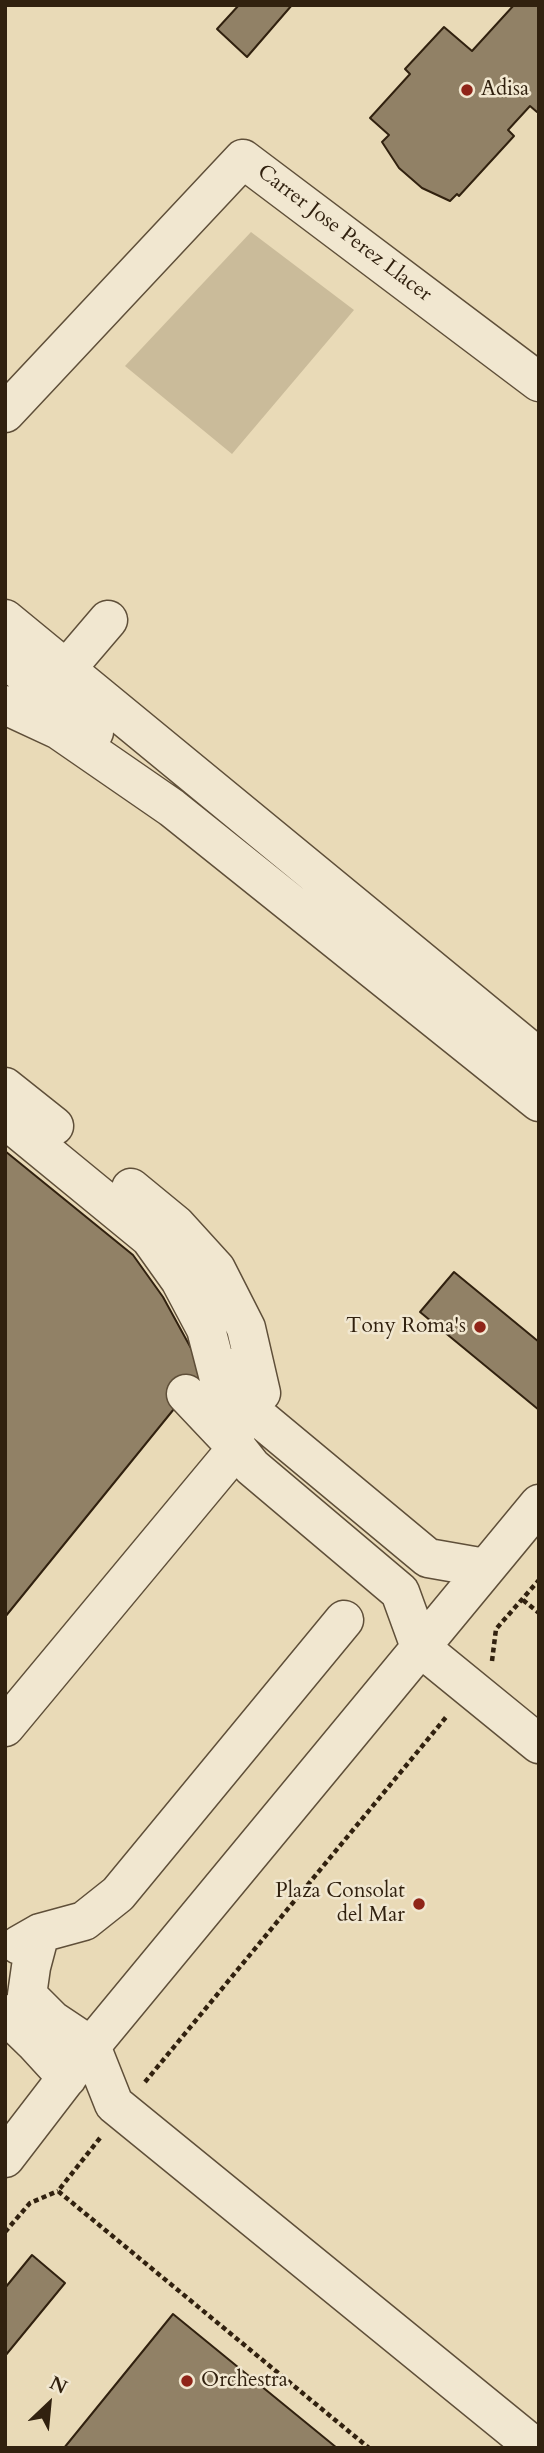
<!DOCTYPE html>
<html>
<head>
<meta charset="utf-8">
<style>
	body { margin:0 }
	#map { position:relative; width:544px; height:2453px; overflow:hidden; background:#e9dab7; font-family:Cardo,serif }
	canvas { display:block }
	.frame { position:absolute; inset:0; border:7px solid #31210f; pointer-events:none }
	.north { position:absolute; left:14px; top:2369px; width:70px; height:70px; -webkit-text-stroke:5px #f1e7d0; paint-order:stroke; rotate:26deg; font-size:19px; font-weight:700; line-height:28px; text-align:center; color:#31210f }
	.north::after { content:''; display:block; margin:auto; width:24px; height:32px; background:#31210f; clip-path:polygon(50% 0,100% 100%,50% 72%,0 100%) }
</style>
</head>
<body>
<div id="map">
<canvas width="544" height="2453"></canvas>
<div class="frame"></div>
<div class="north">N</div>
</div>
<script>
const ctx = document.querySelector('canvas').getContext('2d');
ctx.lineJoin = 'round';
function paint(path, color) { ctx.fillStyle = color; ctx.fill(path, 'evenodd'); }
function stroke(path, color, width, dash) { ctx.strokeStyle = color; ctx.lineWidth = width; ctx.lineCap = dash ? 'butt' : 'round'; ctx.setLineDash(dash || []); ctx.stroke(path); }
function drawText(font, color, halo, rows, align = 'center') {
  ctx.font = font + ' Cardo,serif'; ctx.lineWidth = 5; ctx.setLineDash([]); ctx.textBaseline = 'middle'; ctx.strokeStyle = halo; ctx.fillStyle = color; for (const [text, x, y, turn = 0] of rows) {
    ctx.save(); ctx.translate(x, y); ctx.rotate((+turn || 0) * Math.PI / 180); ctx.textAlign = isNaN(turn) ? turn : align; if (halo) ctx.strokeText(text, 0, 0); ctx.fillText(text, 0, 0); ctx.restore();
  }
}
const green = new Path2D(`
	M251,232l103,78 -122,144 -107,-88z`);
const building = new Path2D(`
	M239,5h53l-45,52 -30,-28z
	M514,5h25v105l-2,2 -7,-6 -22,24 6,6 -55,60 -2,-2 -7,7 -28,-13 -23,-20 -17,-26 7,-7 -19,-17 40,-44 -5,-5 39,-42 28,24z
	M5,1151l128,104 30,42 41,75 -199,245z
	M454,1272l85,70v68l-119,-98z
	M32,2255l33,28 -60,73v-68z
	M173,2314l164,134h-273z`);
const path = new Path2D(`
	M523,1600l16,13
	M492,1661l4,-32 43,-49
	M145,2082l302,-366
	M100,2138l-42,53 311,257
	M5,2232l25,-29 28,-12`);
const minor = new Path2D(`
	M5,413l238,-254 296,223
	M5,619l534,439
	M5,662l13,7 76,63
	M67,668l41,-48
	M5,705l54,25 113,78 367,294
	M5,1087l49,39
	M5,1119l145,119 30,42 26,49 31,119 15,19 148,125 20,55 119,97
	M131,1188l45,37 40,44 30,59 15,65
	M237,1367l13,43 178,148 57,10
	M5,1727l232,-279 -51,-54
	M40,1933l-9,34 -4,28 25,25 39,26 23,58 422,344
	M19,1945l21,-12 44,-12 34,-27 226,-274
	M5,2014l29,28 33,36
	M5,2158l86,-112 448,-542`);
const markers = [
	[467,90,7,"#8f2418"],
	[480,1327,7,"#8f2418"],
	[419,1904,7,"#8f2418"],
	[187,2381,7,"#8f2418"]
];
const poiNames = [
	["Adisa",481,90],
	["Tony Roma's",466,1327,"right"],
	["Plaza Consolat",405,1892,"right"],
	["del Mar",405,1916,"right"],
	["Orchestra",201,2381]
];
const streetNames = [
	["Carrer Jose Perez Llacer",344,234,37]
];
paint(green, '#cabb9a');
paint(building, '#918166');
stroke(building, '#31210f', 2);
stroke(minor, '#5f4f39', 41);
stroke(path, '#31210f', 4.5, [5, 3.5]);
stroke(minor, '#f1e7d0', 38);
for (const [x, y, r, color] of markers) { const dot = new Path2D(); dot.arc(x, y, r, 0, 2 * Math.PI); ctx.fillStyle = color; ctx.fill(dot); stroke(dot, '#f1e7d0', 2.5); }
drawText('21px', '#31210f', '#f1e7d0', poiNames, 'left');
drawText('21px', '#31210f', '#f1e7d0', streetNames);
</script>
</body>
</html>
